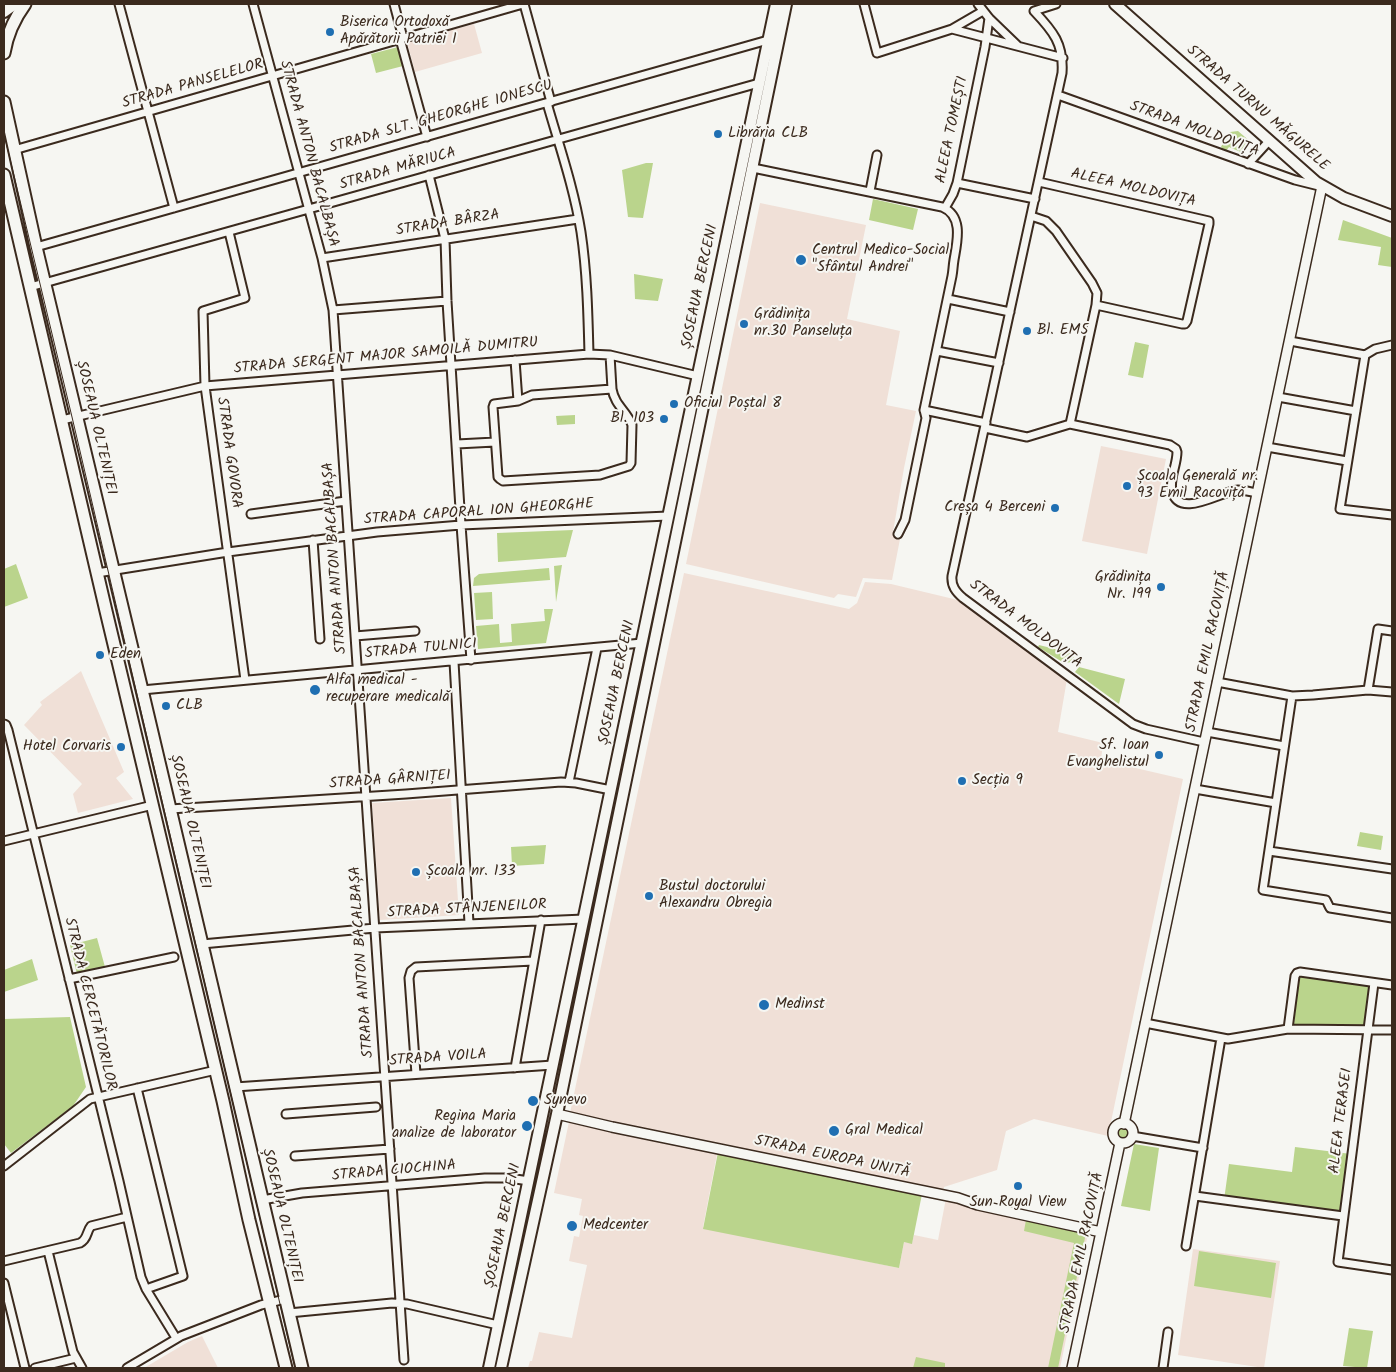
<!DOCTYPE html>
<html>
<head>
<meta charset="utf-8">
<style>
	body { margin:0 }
	#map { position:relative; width:1396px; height:1372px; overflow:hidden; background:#f6f6f2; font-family:Kalam,sans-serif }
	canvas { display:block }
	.frame { position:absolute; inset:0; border:5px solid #3b2a1e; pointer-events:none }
</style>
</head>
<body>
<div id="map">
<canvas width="1396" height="1372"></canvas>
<div class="frame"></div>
</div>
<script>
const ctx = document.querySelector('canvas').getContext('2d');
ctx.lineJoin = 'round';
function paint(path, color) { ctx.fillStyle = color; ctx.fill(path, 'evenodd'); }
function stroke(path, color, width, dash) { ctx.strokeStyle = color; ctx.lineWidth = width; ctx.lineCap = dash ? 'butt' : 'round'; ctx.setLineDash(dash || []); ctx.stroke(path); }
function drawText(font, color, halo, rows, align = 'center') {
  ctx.font = font + ' Kalam,sans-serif'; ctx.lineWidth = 4; ctx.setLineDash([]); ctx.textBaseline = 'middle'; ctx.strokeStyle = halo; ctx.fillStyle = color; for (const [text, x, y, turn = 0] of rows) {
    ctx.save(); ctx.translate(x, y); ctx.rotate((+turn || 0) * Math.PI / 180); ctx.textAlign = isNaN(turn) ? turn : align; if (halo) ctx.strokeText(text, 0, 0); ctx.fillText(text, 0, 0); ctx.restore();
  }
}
const built = new Path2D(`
	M474,24l8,29 -67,19 -8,-30z
	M760,203l106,22 -19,94 53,12 -14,74 30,6 -12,57 -11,64 8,2 -9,46 -29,-2 -7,19 -18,-3 -4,4 -148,-34z
	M1101,446l65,13 -19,95 -65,-13z
	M684,573l165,36 8,-6 8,-21 26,2 71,17 105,78 -9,53 45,11 -2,17 82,19 -75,357 -74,-17 -28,12 -9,39 -53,17 -1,5 -333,-69 -11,-4 -29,-6z
	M81,671l43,101 -8,6 17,21 -55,14 -5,-19 9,-10 -58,-59 18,-20 -2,-3z
	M451,798l8,117 -79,5 -8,-117z
	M570,1117l148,32 -15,78 196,41 5,-26 8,1 2,-8 24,5 9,-47 143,31 -30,144h-532l2,-7h2l7,-29 33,6 15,-73 -18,-4 5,-25 5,1 4,-21 -4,-1 3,-16 -28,-6z
	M1193,1249l87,12 -16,107 -86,-13z
	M202,1336l16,32h-74l44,-26z`);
const green = new Path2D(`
	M398,47l5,19 -27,7 -5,-19z
	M1238,131l14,12 -9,10 -14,-6 -3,4 -5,-4 4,-8 5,-7z
	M646,163h7l-10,55 -15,-1 -6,-47z
	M873,199l45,10 -5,21 -44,-10z
	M1343,220l49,18v29l-14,-2 3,-18 -43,-7z
	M634,274l29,5 -5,22 -23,-2z
	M1135,342l14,3 -6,33 -15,-3z
	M575,415v9l-18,1 -1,-9z
	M573,530l-7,27 -68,5 -1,-29z
	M16,564l12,34 -24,9v-38z
	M562,565l-6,37 -2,-36z
	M549,568l1,12 -77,6 1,-8 5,-4z
	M492,592l1,27 -17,1 -2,-27z
	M544,609h9l-7,34 -68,6 -2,-23 23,-2 1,19 12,-1 -1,-18 34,-3z
	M1039,645l36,9 -3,8 -8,1 -26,-16z
	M1079,667l46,12 -6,25 -44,-32z
	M1360,832l23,4 -2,14 -24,-4z
	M546,845l-2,19 -32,2 -1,-19z
	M97,938l8,29 -28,7 -7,-29z
	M32,959l6,21 -34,12v-22z
	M1299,976l72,9 -5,40 -72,-1z
	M70,1017l16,70 -13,19 -62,47 -7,-9v-126v1z
	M1116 1133a7 7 0 1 1 14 0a7 7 0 1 1-14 0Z
	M1134,1144l25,4 -9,63 -29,-5z
	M1295,1147l56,7 -8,62 -119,-16 5,-36 63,8z
	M718,1152l204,42 -10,50 -8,-2 -5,26 -196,-39z
	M1026,1220l60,13 -28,135h-10l26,-125 -50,-12z
	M1199,1251l77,12 -5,35 -77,-12z
	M1349,1328l24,3 -6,37 -24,-2z
	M916,1357l29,6v4l6,1h-38z`);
const minor = new Path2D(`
	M119,4l55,204
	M253,4l69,254 11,52 71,1050
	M394,4l9,34
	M524,4l27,98
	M864,4l13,49 75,-24 31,-18
	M978,4l11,14 29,28
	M1056,4l-22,7c19,20 30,33 28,62l-110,503c-1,10 4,16 11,22l170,126 13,5 58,13
	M952,29l111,29
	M400,39l27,98
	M1058,95l237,85 24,6
	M547,103c12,42 27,85 34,129 6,40 7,82 8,122
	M14,150l509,-146
	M1248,164l21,-23
	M753,168l189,39c22,9 15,35 12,53 -1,6 -1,11 -2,16l-28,134 2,8 -21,102 -7,14
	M429,175l16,64 2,62 14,224 10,135
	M957,183l78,16
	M870,191l7,-36
	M945,208l8,-14 4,-11 28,-136 4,-29
	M1031,216l15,5 10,10 36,52 5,10 -1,12 86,19h3l2,-3 22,-97v-3l-170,-39
	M229,232l16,66 -42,13 2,75 40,294
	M36,247l732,-207
	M322,258l256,-39
	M30,287l729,-204
	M948,299l62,13
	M333,310l114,-9
	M1290,341l75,14 10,-6 17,-4
	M937,351l62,12
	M610,355l2,34
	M1365,355l-25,154 52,6
	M515,360l3,41
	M612,389c3,17 15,22 20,36l-1,38 -2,3 -29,9 -97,6 -3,-2 -2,-2 -5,-70 1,-3 24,-3 14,-6z
	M1278,397l78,14
	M924,410l62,13
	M62,420l143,-34 384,-32 21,1 88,21
	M1070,424l26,-119
	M985,428l42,9 43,-13 100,21 6,4 1,3c0,13 -8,27 -5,39 7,29 49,0 66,-1 6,0 13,2 19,3
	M457,444l38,-2
	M1267,447l80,14
	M251,514l95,-13
	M313,540l7,99
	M97,573l131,-21 149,-20 84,-7 207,-9
	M355,636l60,-5
	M454,662l15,261
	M1217,682l75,14 21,-1 55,-5 24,2
	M142,690l500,-47
	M1368,690l10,-61 14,2
	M1292,696l-29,194 63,10 4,8 62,10
	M4,724l2,1 2,5 111,451 22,96 5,12 30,49
	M1207,732l77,14
	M569,782l28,-134
	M1195,789l81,14
	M170,809l236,-15 155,-12 15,1 35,7
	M4,841l149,-36
	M1269,851l123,18
	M202,944l173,-16 209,-9
	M69,979l105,-22
	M1374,983l-36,279 54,8
	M1145,1023l83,16 60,-10 104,1
	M1288,1029l7,-53 2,-3 3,-1 92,13
	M515,1068l26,-148
	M416,1074l-7,-96 2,-7 5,-4 117,-6
	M235,1087l318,-22
	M137,1088l46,188 -37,13
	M286,1114l90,-7
	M1132,1136l71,12
	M295,1156l95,-7
	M4,1166l86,-67 126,-29
	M1195,1196l148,20
	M262,1200l40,-7 183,-15h24l20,3
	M1186,1246l35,-208
	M48,1251l25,101 9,16
	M4,1261l76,-18c8,-4 6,-11 11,-17l36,-9
	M4,1283l21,85
	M289,1313l103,-10 15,1 91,21
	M35,1368l41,-10
	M127,1368l54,-32 80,-31 24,-6
	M1163,1368l5,-36`);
const tertiary = new Path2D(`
	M557,1114l55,13 346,71 20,7 123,27
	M1113 1133a10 10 0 1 1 20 0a10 10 0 1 1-20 0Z
	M1124,1124l198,-938
	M1072,1368l48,-225`);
const secondary = new Path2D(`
	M1115,4l201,178 28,16 48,18
	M4,12l11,-8
	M489,1368l287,-1364
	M501,1368l56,-254 229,-1110`);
const primary = new Path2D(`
	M4,53c3,-18 10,-34 21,-49
	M4,102l32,145 106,443 160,678
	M4,175l102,436 117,490 26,119 37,148`);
const tram = new Path2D(`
	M4,134l68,283 223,951`);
const markers = [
	[330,32,5,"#1f6fb2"],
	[718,134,5,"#1f6fb2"],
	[801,260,6,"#1f6fb2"],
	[744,324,5,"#1f6fb2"],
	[1027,331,5,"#1f6fb2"],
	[674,404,5,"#1f6fb2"],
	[664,419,5,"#1f6fb2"],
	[1127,486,5,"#1f6fb2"],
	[1055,508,5,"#1f6fb2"],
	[1161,587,5,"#1f6fb2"],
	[100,655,5,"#1f6fb2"],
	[315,690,6,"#1f6fb2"],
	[166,706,5,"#1f6fb2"],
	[121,747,5,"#1f6fb2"],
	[1159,755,5,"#1f6fb2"],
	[962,781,5,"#1f6fb2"],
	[416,872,5,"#1f6fb2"],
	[649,896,5,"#1f6fb2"],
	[764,1005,6,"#1f6fb2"],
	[533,1101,6,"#1f6fb2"],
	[527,1126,6,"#1f6fb2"],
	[834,1131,6,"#1f6fb2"],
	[1018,1186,5,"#1f6fb2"],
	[572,1226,6,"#1f6fb2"]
];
const poiNames = [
	["Biserica Ortodoxă",340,23],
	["Apărătorii Patriei I",340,40],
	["Librăria CLB",728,134],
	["Centrul Medico-Social",812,251],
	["\"Sfântul Andrei\"",812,268],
	["Grădinița",754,315],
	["nr.30 Panseluța",754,332],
	["Bl. EM5",1037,331],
	["Oficiul Poștal 8",684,404],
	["Bl. 103",654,419,"right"],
	["Școala Generală nr.",1137,477],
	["93 Emil Racoviță",1137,494],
	["Creșa 4 Berceni",1045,508,"right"],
	["Grădinița",1151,578,"right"],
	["Nr. 199",1151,595,"right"],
	["Eden",110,655],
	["Alfa medical -",326,681],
	["recuperare medicală",326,698],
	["CLB",176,706],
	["Sf. Ioan",1149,746,"right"],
	["Evanghelistul",1149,763,"right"],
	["Hotel Corvaris",111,747,"right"],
	["Secția 9",972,781],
	["Școala nr. 133",426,872],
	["Bustul doctorului",659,887],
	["Alexandru Obregia",659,904],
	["Medinst",775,1005],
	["Synevo",544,1101],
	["Regina Maria",516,1117,"right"],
	["analize de laborator",516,1134,"right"],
	["Gral Medical",845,1131],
	["Sun Royal View",1018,1203,"center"],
	["Medcenter",583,1226]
];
const streetNames = [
	["STRADA PANSELELOR",193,85,-16],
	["STRADA TURNU MĂGURELE",1257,109,41],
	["STRADA SLT. GHEORGHE IONESCU",441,118,-16],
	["ALEEA TOMEȘTI",953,130,-78],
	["STRADA MOLDOVIȚA",1194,130,20],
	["STRADA ANTON BACALBAȘA",308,154,75],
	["STRADA MĂRIUCA",398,170,-16],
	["ALEEA MOLDOVIȚA",1133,189,13],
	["STRADA BÂRZA",448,224,-9],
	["ȘOSEAUA BERCENI",701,287,-78],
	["STRADA SERGENT MAJOR SAMOILĂ DUMITRU",386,357,-5],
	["ȘOSEAUA OLTENIȚEI",95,428,77],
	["STRADA GOVORA",228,453,82],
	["STRADA CAPORAL ION GHEORGHE",479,513,-4],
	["STRADA ANTON BACALBAȘA",336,558,-94],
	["STRADA MOLDOVIȚA",1025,625,37],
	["STRADA TULNICI",421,650,-5],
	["STRADA EMIL RACOVIȚĂ",1209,652,-78],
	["ȘOSEAUA BERCENI",618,683,-78],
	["STRADA GÂRNIȚEI",390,781,-4],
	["ȘOSEAUA OLTENIȚEI",189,822,77],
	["STRADA STÂNJENEILOR",467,910,-3],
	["STRADA ANTON BACALBAȘA",363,962,-94],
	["STRADA CERCETĂTORILOR",89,1004,76],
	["STRADA VOILA",438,1059,-4],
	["ALEEA TERASEI",1342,1121,-83],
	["STRADA EUROPA UNITĂ",832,1158,12],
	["STRADA CIOCHINA",394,1172,-5],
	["ȘOSEAUA OLTENIȚEI",281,1216,77],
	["ȘOSEAUA BERCENI",504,1226,-78],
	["STRADA EMIL RACOVIȚĂ",1083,1253,-78]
];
paint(built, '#f0e0d7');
paint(green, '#bad48c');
stroke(minor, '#3b2a1e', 11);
stroke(tertiary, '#3b2a1e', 12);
stroke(secondary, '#3b2a1e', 14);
stroke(primary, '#3b2a1e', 15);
stroke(minor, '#f6f6f2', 7);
stroke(tertiary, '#f6f6f2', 9);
stroke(secondary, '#f6f6f2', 10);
stroke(primary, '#f6f6f2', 11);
stroke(tram, '#3b2a1e', 1);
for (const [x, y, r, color] of markers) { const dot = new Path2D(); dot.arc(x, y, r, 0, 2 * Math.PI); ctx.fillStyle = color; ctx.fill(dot); stroke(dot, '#f6f6f2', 2); }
drawText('15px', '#3b2a1e', '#f6f6f2', poiNames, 'left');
drawText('15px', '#3b2a1e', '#f6f6f2', streetNames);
</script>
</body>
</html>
